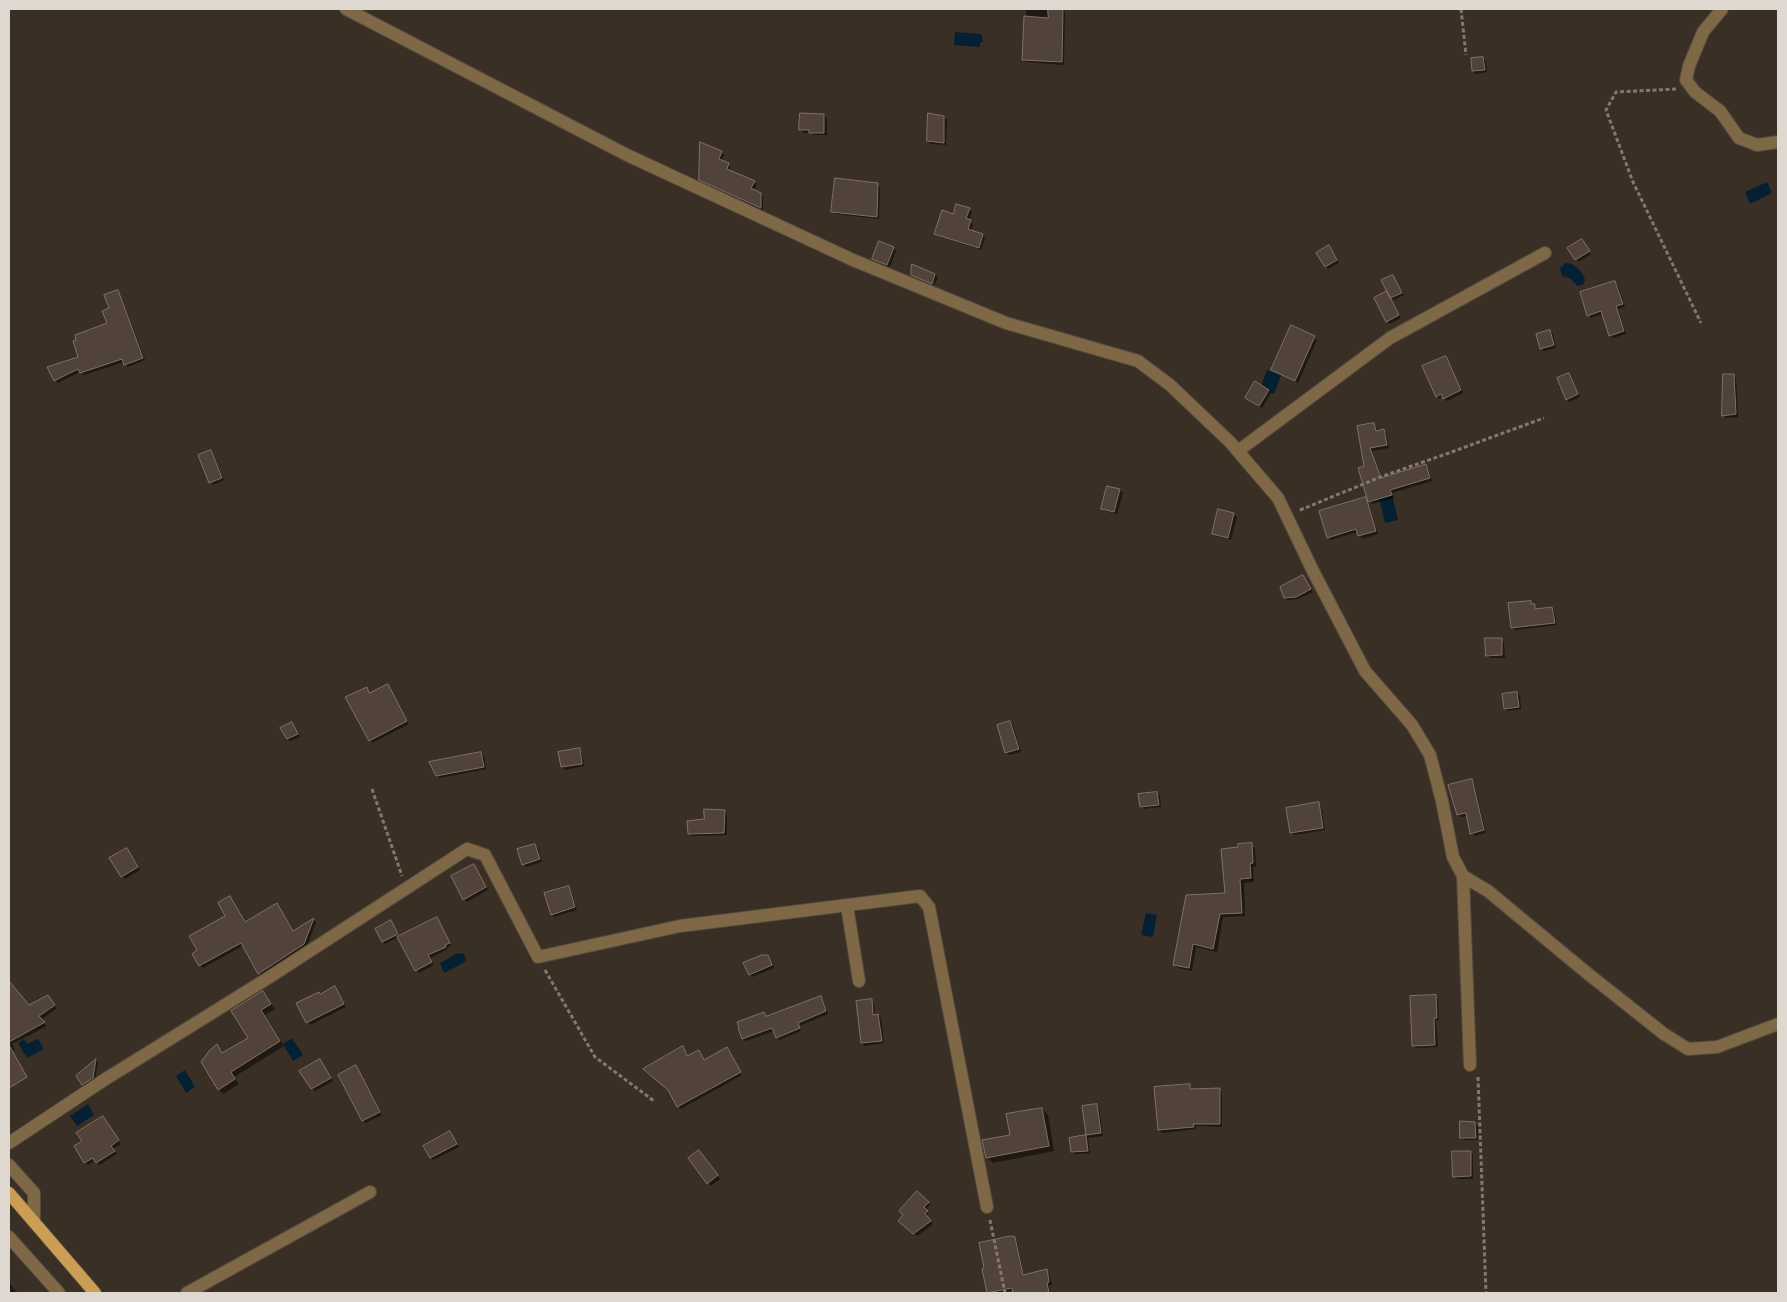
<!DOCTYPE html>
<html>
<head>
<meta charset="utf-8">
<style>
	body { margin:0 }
	#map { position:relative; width:1787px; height:1302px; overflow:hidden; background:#392f24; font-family:"Source Sans 3",sans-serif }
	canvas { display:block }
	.frame { position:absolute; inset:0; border:10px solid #dfd8d1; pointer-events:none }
</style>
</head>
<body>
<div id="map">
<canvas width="1787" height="1302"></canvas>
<div class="frame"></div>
</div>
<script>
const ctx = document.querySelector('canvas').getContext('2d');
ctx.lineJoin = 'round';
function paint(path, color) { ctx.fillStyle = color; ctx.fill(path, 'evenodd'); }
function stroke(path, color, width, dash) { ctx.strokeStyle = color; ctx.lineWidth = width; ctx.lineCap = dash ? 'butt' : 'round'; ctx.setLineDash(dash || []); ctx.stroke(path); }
const water = new Path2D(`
	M955,32l26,2 2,7 -3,2v4l-26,-2z
	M1767,182l5,11 -22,11 -5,-12z
	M1566,263c9,0 17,9 19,17l-2,5 -6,1 -6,-7 -9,-3 -2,-8z
	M1267,370l14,5 -7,19 -14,-5z
	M1392,495l6,25 -13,3 -6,-24z
	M1146,913l11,2 -4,22 -12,-2z
	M458,953l6,1 2,5 -1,3 -21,11 -4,-10z
	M292,1038l11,17 -10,6 -10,-17z
	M24,1039l3,5 11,-5 6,10 -17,9 -9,-15z
	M185,1070l10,17 -9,6 -10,-17z
	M88,1104l6,11 -17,11 -7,-10z`);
const shadow = new Path2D(`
	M1026,9h36l3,3 -1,53 -38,-3 -3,-3z
	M1483,58l3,3 1,11 -11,2 -3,-3z
	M824,115l3,3v17h-14l-3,-2h-7l-2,-3z
	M944,117l3,3 -1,25 -15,-1 -3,-3z
	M721,152l3,3 -3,6 10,6 -2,4 25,11 3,3 -3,6 9,6v13l-60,-28 -3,-3z
	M877,184l3,3 -1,32 -44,-5 -3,-3z
	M969,209l3,3 -3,8 4,4 -2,8 11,3 3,3 -4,12 -43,-14 -2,-3 18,-18z
	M880,243l14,5 2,3 -6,16 -17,-8z
	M1585,243l6,11 -12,8 -10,-14z
	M1329,247l10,16 -11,6 -2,-2z
	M913,266l22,9 3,3 -4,7 -19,-8 -3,-2z
	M1393,276l11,19 -10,5 -4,-3z
	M1615,282l3,3 7,22 -7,2 8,25 -13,4 -3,-3 -7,-21 -12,4 -2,-3z
	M117,292l3,2 25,66 -17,7 -4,-5 -40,13 -4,-3 -22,11 -3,-3 25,-22 -2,-18 31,-16 2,-16z
	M1390,297l11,21 -11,6 -3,-3z
	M1550,331l3,3 3,14 -12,3 -3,-3z
	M1314,337l3,3 -19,43 -25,-13z
	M1446,357l2,3 15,33 -16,8 -5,-4 -3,2 -2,-3z
	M1569,374l11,23 -11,5 -2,-3z
	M1733,375l3,3 2,39 -12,1 -3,-3z
	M1268,391l3,2 -9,15 -13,-8z
	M1374,424l4,7 6,-1 2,3 3,15 -17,3 10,28 44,-14 2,3 4,13 -40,12 2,5 -22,6 -3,-3 -4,-35z
	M211,452l2,3 11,25 -11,5 -2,-3z
	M1108,487l12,3 3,3 -6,21 -12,-3 -3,-3z
	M1365,498l3,3 10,33 -16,5 -4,-7 -27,8 -3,-3z
	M1219,511l15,4 3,2 -6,23 -15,-4 -3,-2z
	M1303,577l10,15 -15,7 -10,1 -3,-2z
	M1530,602l7,8 15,-2 2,3 3,14 -42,5 -3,-3z
	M1501,639l3,3 1,16h-15l-3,-2z
	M388,685l21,39 -37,19 -2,-3 -4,-51 4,5z
	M1517,693l3,3 1,13 -13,2 -3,-2z
	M1010,722l3,3 8,27 -12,3 -3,-2z
	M292,723l8,14 -10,4 -2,-2z
	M579,750l3,3 2,13 -19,4 -3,-3z
	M481,754l3,2 2,13 -46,9 -3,-3z
	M1471,781l3,3 12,49 -12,3 -2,-3 -5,-17 -6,1 -3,-2z
	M1157,793l3,3 1,11 -17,2 -3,-3z
	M1319,804l2,3 4,23 -31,5 -2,-3z
	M724,811l3,3v21l-35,1 -3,-3 16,-13z
	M535,845l3,3 4,14 -16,5 -2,-3z
	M1251,845l4,3 1,19h-3l1,15 -10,1 1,33 -22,1 -6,35 -21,-5 -4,24 -14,-3 -4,-3 53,-71z
	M129,852l11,18 -15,9 -14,-20z
	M474,866l14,24 -21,12 -3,-3z
	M568,887l3,3 6,20 -23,7 -2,-3z
	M230,898l16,25 34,-15 14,24 19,-13 3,3 -9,24 -46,30 -17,-31 -41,23 -3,-3 27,-48z
	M436,918l15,28 -4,2 1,1 -18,9 4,7 -15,8 -20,-36 -14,7 -2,-3 8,-19 9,15z
	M768,956l6,12 -22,9 -2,-3z
	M335,987l11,20 -36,18 -12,-21z
	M16,991l13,15 21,-7 7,9 -16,12 6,6 -35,18 3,6 -6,3v-56z
	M263,993l12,16 -10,6 19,31 -50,31 5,7 -16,10 -4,-5 -2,-43 6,8 27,-16z
	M1435,996l3,3 1,21h-3l2,27 -22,1 -3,-3z
	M820,997l3,3 5,14 -29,12 2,5 -22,9 -5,-9 -28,10 -3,-2 21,-26 3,3z
	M871,1001l3,2 1,13h3l3,2 3,25 -19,3 -3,-3 -4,-41z
	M683,1048l5,9 10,-6 7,10 24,-9 13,23 -61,34 -12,-19z
	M96,1060l2,2 -3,18 -9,7 -3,-3z
	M320,1060l13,21 -18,10 -3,-3z
	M356,1067l26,48 -16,8 -3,-3z
	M1189,1085l3,5 27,-1 3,3v35l-26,-1v3l-34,4 -3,-3z
	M1096,1105l3,3 4,28 -15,2 2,15 -15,1 -3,-3 -2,-12 17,-3 -4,-29z
	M1042,1109l6,6 6,36 -61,12 -6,-6z
	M103,1117l18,27 -8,5 4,5 -18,11 -4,-5 -7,5 -13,-18 8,-6z
	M1475,1123l3,3v14h-14l-3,-3z
	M450,1133l9,14 -26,13 -2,-3z
	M1470,1152l3,3v24h-16l-3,-3z
	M702,1154l18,25 -9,7 -3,-3z
	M917,1193l13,12 -4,5 3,5 -2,1 6,8 -16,12 -18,-15z
	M1014,1238l3,3 7,35 22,-5 3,3 3,11h-3l2,8h-37v-3l-14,3h-12z
	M9,1282l8,11h-8z`);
const building = new Path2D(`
	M1048,9h15l-1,53 -40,-2 2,-44 24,2z
	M1483,57l2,13 -13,1 -1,-13z
	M800,113l24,1v19h-15v-3h-10z
	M928,113l16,3v27l-17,-2z
	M700,142l22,9 -3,8 10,4 -2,6 28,12 -4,7 10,5v15l-62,-28z
	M835,178l43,5 -1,34 -46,-5z
	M956,204l14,4 -4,10 5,2 -3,9 15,5 -4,14 -45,-14 8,-24 11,4z
	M1582,239l8,12 -15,9 -8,-12z
	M879,241l15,6 -7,18 -15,-6z
	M1329,245l8,15 -12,7 -9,-14z
	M912,264l23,10 -3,10 -21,-9z
	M1393,275l9,18 -12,5 -9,-18z
	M1615,281l8,23 -7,2 8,25 -15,5 -8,-25 -14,5 -7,-24z
	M118,290l25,68 -19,7 -2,-6 -42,14 -2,-4 -24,12 -7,-14 31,-10 -5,-16 3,-1 -1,-5 32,-12 -5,-12 7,-3 -5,-13z
	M1387,291l12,24 -13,7 -12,-24z
	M1291,325l24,11 -20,45 -24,-11z
	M1550,330l4,15 -14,4 -4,-15z
	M1446,356l15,34 -18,9 -2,-5 -5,3 -14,-31z
	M1569,373l9,21 -12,6 -9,-22z
	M1723,374h11l2,40 -14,2z
	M1255,381l14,9 -10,16 -14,-8z
	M1374,423l2,8 8,-2 3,16 -17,3 11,30 45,-14 4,14 -40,12 2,5 -24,7 -10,-34 6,-2 -7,-40z
	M211,450l11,28 -13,5 -11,-28z
	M1107,486l13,3 -6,23 -13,-3z
	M1366,497l10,34 -18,5 -2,-7 -29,9 -8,-27z
	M1218,509l16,4 -6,25 -16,-4z
	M1303,575l8,14 -15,8 -12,1 -4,-11z
	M1531,601v3h4v5l17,-2 3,16 -44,5 -3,-25z
	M1485,638h17v17l-16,1z
	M388,684l19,37 -38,20 -24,-44 22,-10 2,6z
	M1517,692l2,15 -15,2 -2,-15z
	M1010,721l9,28 -14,4 -8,-28z
	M292,722l6,12 -11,5 -7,-11z
	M580,748l2,16 -21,3 -3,-15z
	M481,752l3,15 -48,9 -7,-14z
	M1472,779l12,51 -14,4 -4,-21 -9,2 -9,-30z
	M1157,792l2,13 -19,2 -2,-13z
	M1319,802l4,26 -33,5 -4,-25z
	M704,809l21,1 -1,23 -36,1 -1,-13 17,-2z
	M1252,843l1,20 -3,1 1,14 -11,1 2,34 -22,1 -7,35 -20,-5 -4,24 -16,-3 13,-70 39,-2 -4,-44 17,-2v-3z
	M535,844l5,15 -18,6 -5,-16z
	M127,848l11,19 -17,10 -12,-19z
	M474,864l12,23 -23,13 -12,-24z
	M569,886l6,21 -24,8 -7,-22z
	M230,896l15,26 32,-19 16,28 21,-13 -10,26 -46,30 -17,-31 -42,23 -7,-12 5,-4 -8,-14 36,-20 -7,-13z
	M437,917l13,26 -5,2 1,2 -18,8 4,7 -17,9 -18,-34z
	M391,920l7,14 -16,8 -7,-13z
	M762,955h6l4,10 -23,10 -6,-12z
	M9,981l20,24 19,-10 7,10 -16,11 6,6 -36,20z
	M335,986l9,18 -38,19 -10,-20 23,-11 1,2z
	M263,991l8,13 -10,6 19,31 -49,31 4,7 -17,11 -17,-28 8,-11 8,-7 5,9 26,-15 -17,-27z
	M1436,995l1,23h-3l1,27 -23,1 -2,-50z
	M821,996l5,15 -28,12 2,5 -24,10 -4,-10 -30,11 -4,-11h1l-2,-6 27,-10 2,4z
	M872,999l1,16 5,-1 4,27 -21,2 -5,-42z
	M9,1045l18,32 -18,11z
	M683,1046l4,10 12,-6 5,10 23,-13 14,25 -64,35 -9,-17 -25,-21z
	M96,1059l-3,19 -11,7 -6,-9z
	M320,1059l11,19 -20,11 -12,-18z
	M356,1065l24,47 -18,9 -24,-46z
	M1190,1084v5l30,-1v36h-27l1,3 -36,3 -4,-43z
	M1097,1104l4,29 -15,2 -4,-29z
	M1042,1108l7,38 -63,12 -4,-18 28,-5 -4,-21z
	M103,1116l16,24 -8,6 4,5 -19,12 -3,-5 -9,5 -10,-17 8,-5 -6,-8z
	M1460,1121l15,1 1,16h-16z
	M450,1131l7,13 -27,14 -7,-12z
	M1086,1135l2,16 -17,1 -2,-14z
	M699,1150l19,25 -11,9 -19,-26z
	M1452,1151h19v25l-18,1z
	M917,1191l12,11 -5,5 4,4 -3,2 6,8 -18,13 -15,-13 5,-6 -4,-4z
	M1011,1236l4,1 8,38 24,-6 2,13 -2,1 2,9 -8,1h-28l-1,-5 -25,5 -5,-24 2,-1 -5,-25z`);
const path = new Path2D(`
	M1461,9l5,46
	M1676,89l-60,3 -10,18 27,72 68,141
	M1300,510l83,-34 66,-23 95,-35
	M372,789l30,87
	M545,970l50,87 59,44
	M1478,1077l8,216
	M990,1220l15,73`);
const minor = new Path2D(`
	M346,9l281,146 226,105 153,63 132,38 32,24 60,57 48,56 35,73 52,100 47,54 18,30 12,46 11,56 10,19 25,15 99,82 77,61 24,15 29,-2 61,-23
	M1722,9l-19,23 -14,34 -3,14 9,12 25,19 19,27 18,7 21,-3
	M1238,451l152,-113 155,-85
	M1463,876l7,189
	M847,906l12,75
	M9,1143l95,-63 161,-100 202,-131 18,6 53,102 142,-31 240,-30 9,11 58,300
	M9,1165l25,28v29
	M9,1237l50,56
	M187,1293l183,-101`);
const major = new Path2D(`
	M9,1193l86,100`);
paint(water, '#042134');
paint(shadow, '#0007');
paint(building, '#51433a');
stroke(building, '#7f7166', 1);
stroke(minor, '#544a40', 14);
stroke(major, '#544a40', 14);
stroke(path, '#81786f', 3, [4, 2.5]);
stroke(minor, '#7e6846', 12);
stroke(major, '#cb9e53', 12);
</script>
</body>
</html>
